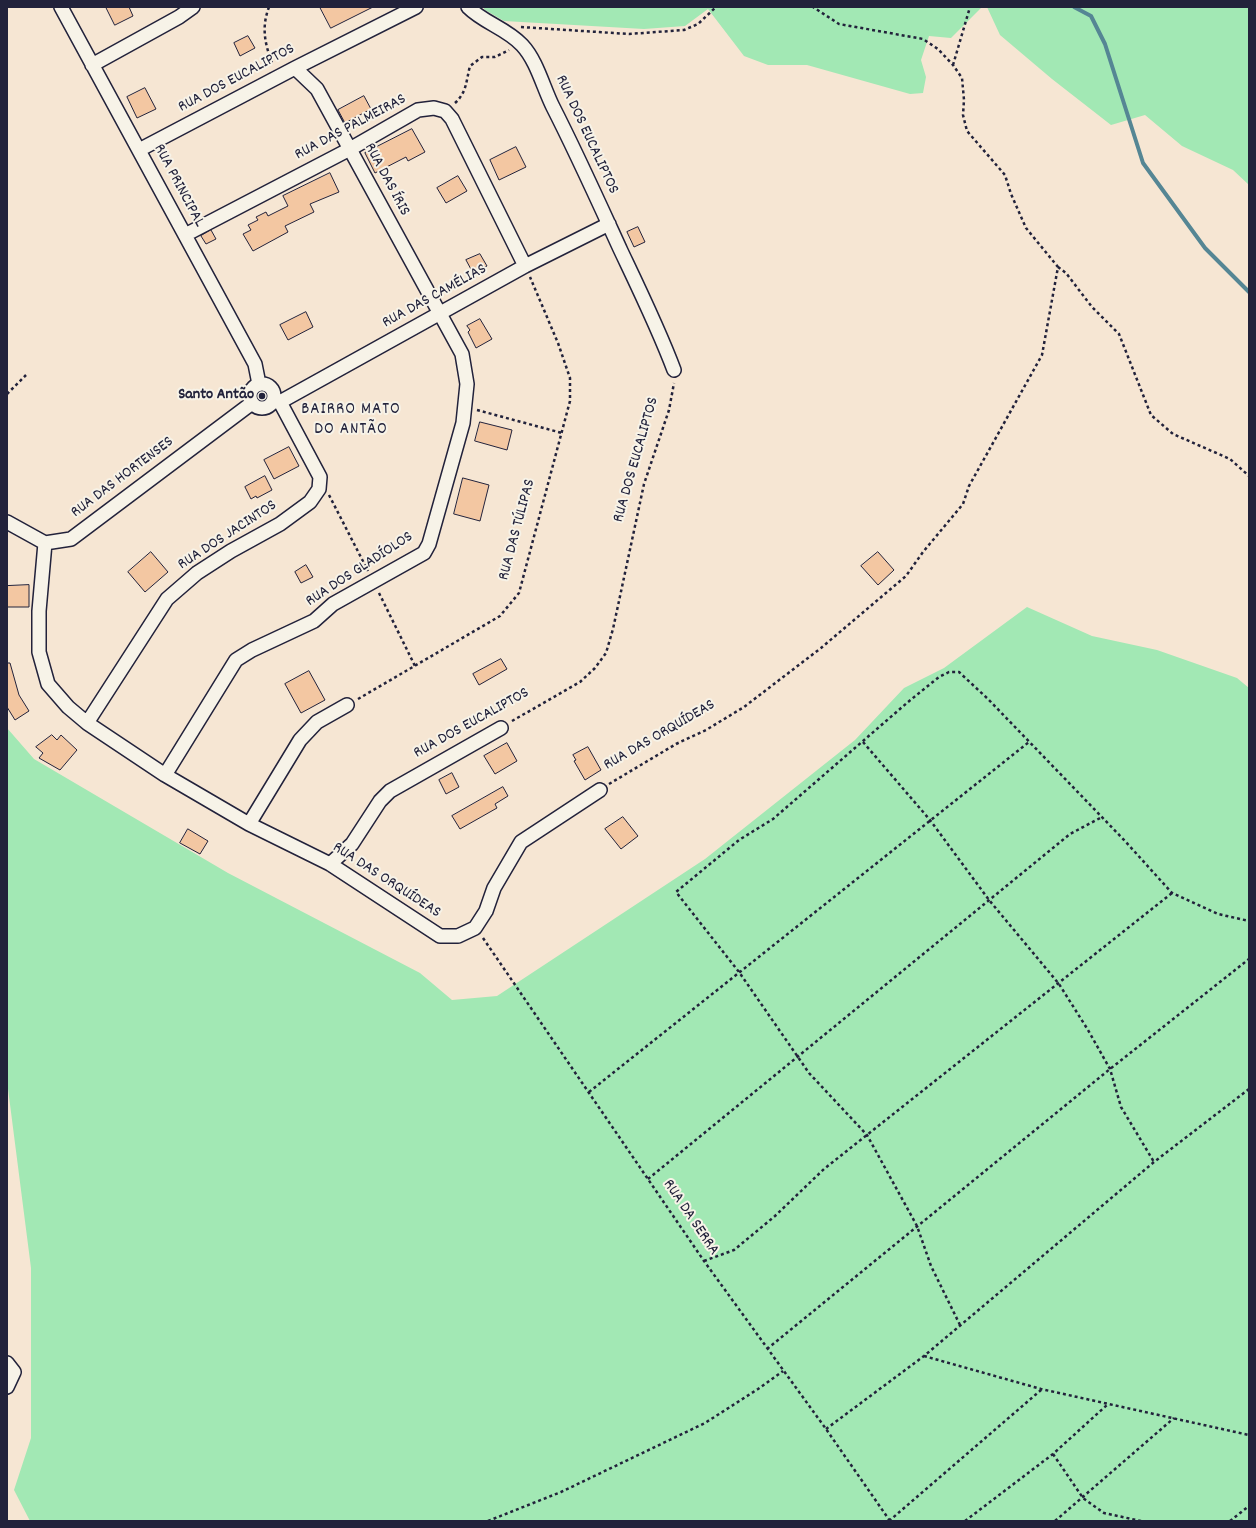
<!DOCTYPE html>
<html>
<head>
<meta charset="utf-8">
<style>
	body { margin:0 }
	#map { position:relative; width:1256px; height:1528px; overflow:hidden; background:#f6e6d3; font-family:Dekko,sans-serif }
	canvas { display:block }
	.frame { position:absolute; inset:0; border:8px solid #22223b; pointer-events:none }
</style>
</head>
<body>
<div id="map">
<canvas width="1256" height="1528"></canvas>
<div class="frame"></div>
</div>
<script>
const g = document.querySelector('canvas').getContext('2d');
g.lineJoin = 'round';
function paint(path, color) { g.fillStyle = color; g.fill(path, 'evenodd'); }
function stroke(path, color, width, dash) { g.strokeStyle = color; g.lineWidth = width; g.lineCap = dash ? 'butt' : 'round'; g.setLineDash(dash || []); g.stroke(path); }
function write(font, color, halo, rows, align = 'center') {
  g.font = font + ' Dekko,sans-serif'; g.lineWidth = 4; g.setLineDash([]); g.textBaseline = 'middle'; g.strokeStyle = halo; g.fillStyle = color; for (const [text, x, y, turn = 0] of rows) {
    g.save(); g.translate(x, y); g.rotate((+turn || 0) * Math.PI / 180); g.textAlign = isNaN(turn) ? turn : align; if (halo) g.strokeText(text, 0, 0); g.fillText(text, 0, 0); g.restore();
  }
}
const green = new Path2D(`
	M483,7H982L951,38L929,36L921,60L926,77L923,93L910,94L807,65H768L744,56L708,9L685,26L644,29L504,21L485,10Z
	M987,7H1249V185L1233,170L1182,146L1145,115L1111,125L1052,79L1000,35Z
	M1027,607L1092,636L1157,650L1237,678L1249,688V1521H30L14,1490L31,1438V1268L7,1081V728L34,759L228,873L420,973L452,1000L497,996L705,859L855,740L904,688L944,668Z`);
const stream = new Path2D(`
	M1074,7L1091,16L1105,44L1143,163L1205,248L1249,292`);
const building = new Path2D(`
	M106,7H129L133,16L115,25Z
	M320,7H373L331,28Z
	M248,36L255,48L240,56L234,43Z
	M145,88L156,109L137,118L127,97Z
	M364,96L371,109L345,123L338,110Z
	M412,129L425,152L408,161L406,157L375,173L365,153Z
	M516,147L526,167L499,180L490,160Z
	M330,173L339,192L310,204L314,212L285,226L288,232L253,251L243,234L251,230L248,225L258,220L256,217L266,212L268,216L288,206L283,196Z
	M458,176L467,191L446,203L437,188Z
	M638,227L645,242L634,247L627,232Z
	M211,230L216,239L206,244L201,236Z
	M480,254L487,266L473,273L466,260Z
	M306,312L313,327L288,340L280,325Z
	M480,319L492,339L476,348L468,332L470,330L467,326Z
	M480,422L512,430L507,450L475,441Z
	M289,447L299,466L274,479L264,460Z
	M265,476L272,490L257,498L256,496L251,499L245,487Z
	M463,478L489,485L480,521L454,514Z
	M151,552L168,572L145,592L128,572Z
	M878,552L894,570L878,585L861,566Z
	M306,565L313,577L301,583L295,572Z
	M29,585V607H7V586Z
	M501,659L507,669L479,685L473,674Z
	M7,663H10L19,695L29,711L15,720L7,707Z
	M309,671L325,700L301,713L285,684Z
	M52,735L57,740L61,735L77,750L60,770L39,758L43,753L36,747Z
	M507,743L517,761L495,774L484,756Z
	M588,747L601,770L585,780L574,761L576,760L573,755Z
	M452,773L459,787L446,794L439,780Z
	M503,787L508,796L495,804L497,808L460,829L452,816Z
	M623,817L638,836L621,849L605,829Z
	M188,829L208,841L200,854L180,843Z`);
const path = new Path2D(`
	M269,7C261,28 265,45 273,65
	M521,27L629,34L684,30L698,24L716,7
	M953,65L970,7
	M455,103C467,92 466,81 470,66L482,57H495L509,50
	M1058,267L1066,273L1092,307L1119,334L1151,415L1173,434L1230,459L1249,476
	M7,394L26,375
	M477,410L562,433
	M329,495L368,571
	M379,593L415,666
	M358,699L500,616L519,593L570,401V378L558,343L530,277
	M512,721L580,682L595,668L606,653L613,629L644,484L669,410L674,383
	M863,742L930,820L989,900L1059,984L1088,1030L1110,1069L1121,1107L1154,1162
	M609,784L676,744L706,730L744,707L821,648L906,576L923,552L963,504L969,486L1042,355L1058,267L1026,228L1011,194L1005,175L967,131L963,115L964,100L962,78L953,65L938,49L923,39L839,24L813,7
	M483,938L704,1261L826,1429L890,1521
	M589,1092L1029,742
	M648,1179L1070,834L1102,817
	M704,1261L734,1250L775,1216L824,1169L1172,893
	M960,1325L931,1266L917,1226L867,1135L809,1073L739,972L676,892L739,840L773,819L908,702L939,677L949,672H959L988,699L1125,841L1172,893L1218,914L1249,921
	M767,1349L1110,1069L1249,959
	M924,1356L1041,1389L1249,1435
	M826,1429L924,1356L1154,1162L1249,1089
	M1053,1454L1083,1498L1104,1513L1141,1521
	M488,1521L561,1492L705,1423L758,1389L783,1371
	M889,1521L1041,1390
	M965,1521L1053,1454L1108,1404
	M1055,1521L1174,1418
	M1230,1521L1249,1506`);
const street = new Path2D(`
	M61,7L255,364L259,384
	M468,7C484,23 506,28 522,45C537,61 543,87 553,107C577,154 599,203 621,251C640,291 659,330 674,370
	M92,65L179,17L193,7
	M139,150L295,68L416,7
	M185,235L350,149L418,110L434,108L445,111L452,119L525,266
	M250 396a12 12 0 1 1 24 0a12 12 0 1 1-24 0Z
	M280,402L525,266L609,224
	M7,522L45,543L71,539L252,403
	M45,543L39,611V652L48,684L68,707L87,723L165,775L249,824L330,864L440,936H458L475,928L486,911L494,888L521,842L600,790
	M87,723L167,599L197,573L231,551L280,524L310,502L319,489L320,477L280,402H273
	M165,775L236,660L252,650L314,621L333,604L424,553L429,544L463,423L467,384L462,354L317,89L295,68
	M249,824L300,740L317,722L347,705
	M330,864L352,844L380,801L390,791L501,728
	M7,1363L14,1372L7,1387`);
const markers = [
	[262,396,4,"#22223b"]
];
const streetNames = [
	["RUA DOS EUCALIPTOS",237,79,-28],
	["RUA DAS PALMEIRAS",351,128,-28],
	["RUA DOS EUCALIPTOS",586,135,65],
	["RUA DAS ÍRIS",386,180,62],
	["RUA PRINCIPAL",178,186,62],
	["RUA DAS CAMÉLIAS",435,297,-29],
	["RUA DOS EUCALIPTOS",637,460,-74],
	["RUA DAS HORTENSES",123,478,-37],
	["RUA DAS TÚLIPAS",518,530,-75],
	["RUA DOS JACINTOS",228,536,-33],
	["RUA DOS GLADÍOLOS",360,570,-33],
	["RUA DOS EUCALIPTOS",472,724,-29],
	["RUA DAS ORQUÍDEAS",660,736,-30],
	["RUA DAS ORQUÍDEAS",386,881,33],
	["RUA DA SERRA",690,1218,56]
];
const poiNames = [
	["Santo Antão",254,396]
];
const neighbourhoodNames = [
	["BAIRRO MATO",351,411],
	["DO ANTÃO",351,431]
];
paint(green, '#a2e8b4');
stroke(stream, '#558694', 4);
paint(building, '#f3c7a2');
stroke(building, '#22223b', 1);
stroke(street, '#22223b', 16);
stroke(path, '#22223b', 2.5, [3, 3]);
stroke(street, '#f7f3e8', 13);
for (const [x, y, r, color] of markers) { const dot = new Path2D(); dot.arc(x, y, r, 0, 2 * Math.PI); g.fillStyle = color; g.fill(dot); stroke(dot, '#f7f3e8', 1.5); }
write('16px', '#22223b', '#f7f3e8', streetNames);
write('bold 16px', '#22223b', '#f7f3e8', poiNames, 'right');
g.letterSpacing = '1px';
write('17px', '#22223b', '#f7f3e8', neighbourhoodNames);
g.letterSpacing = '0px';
</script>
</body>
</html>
